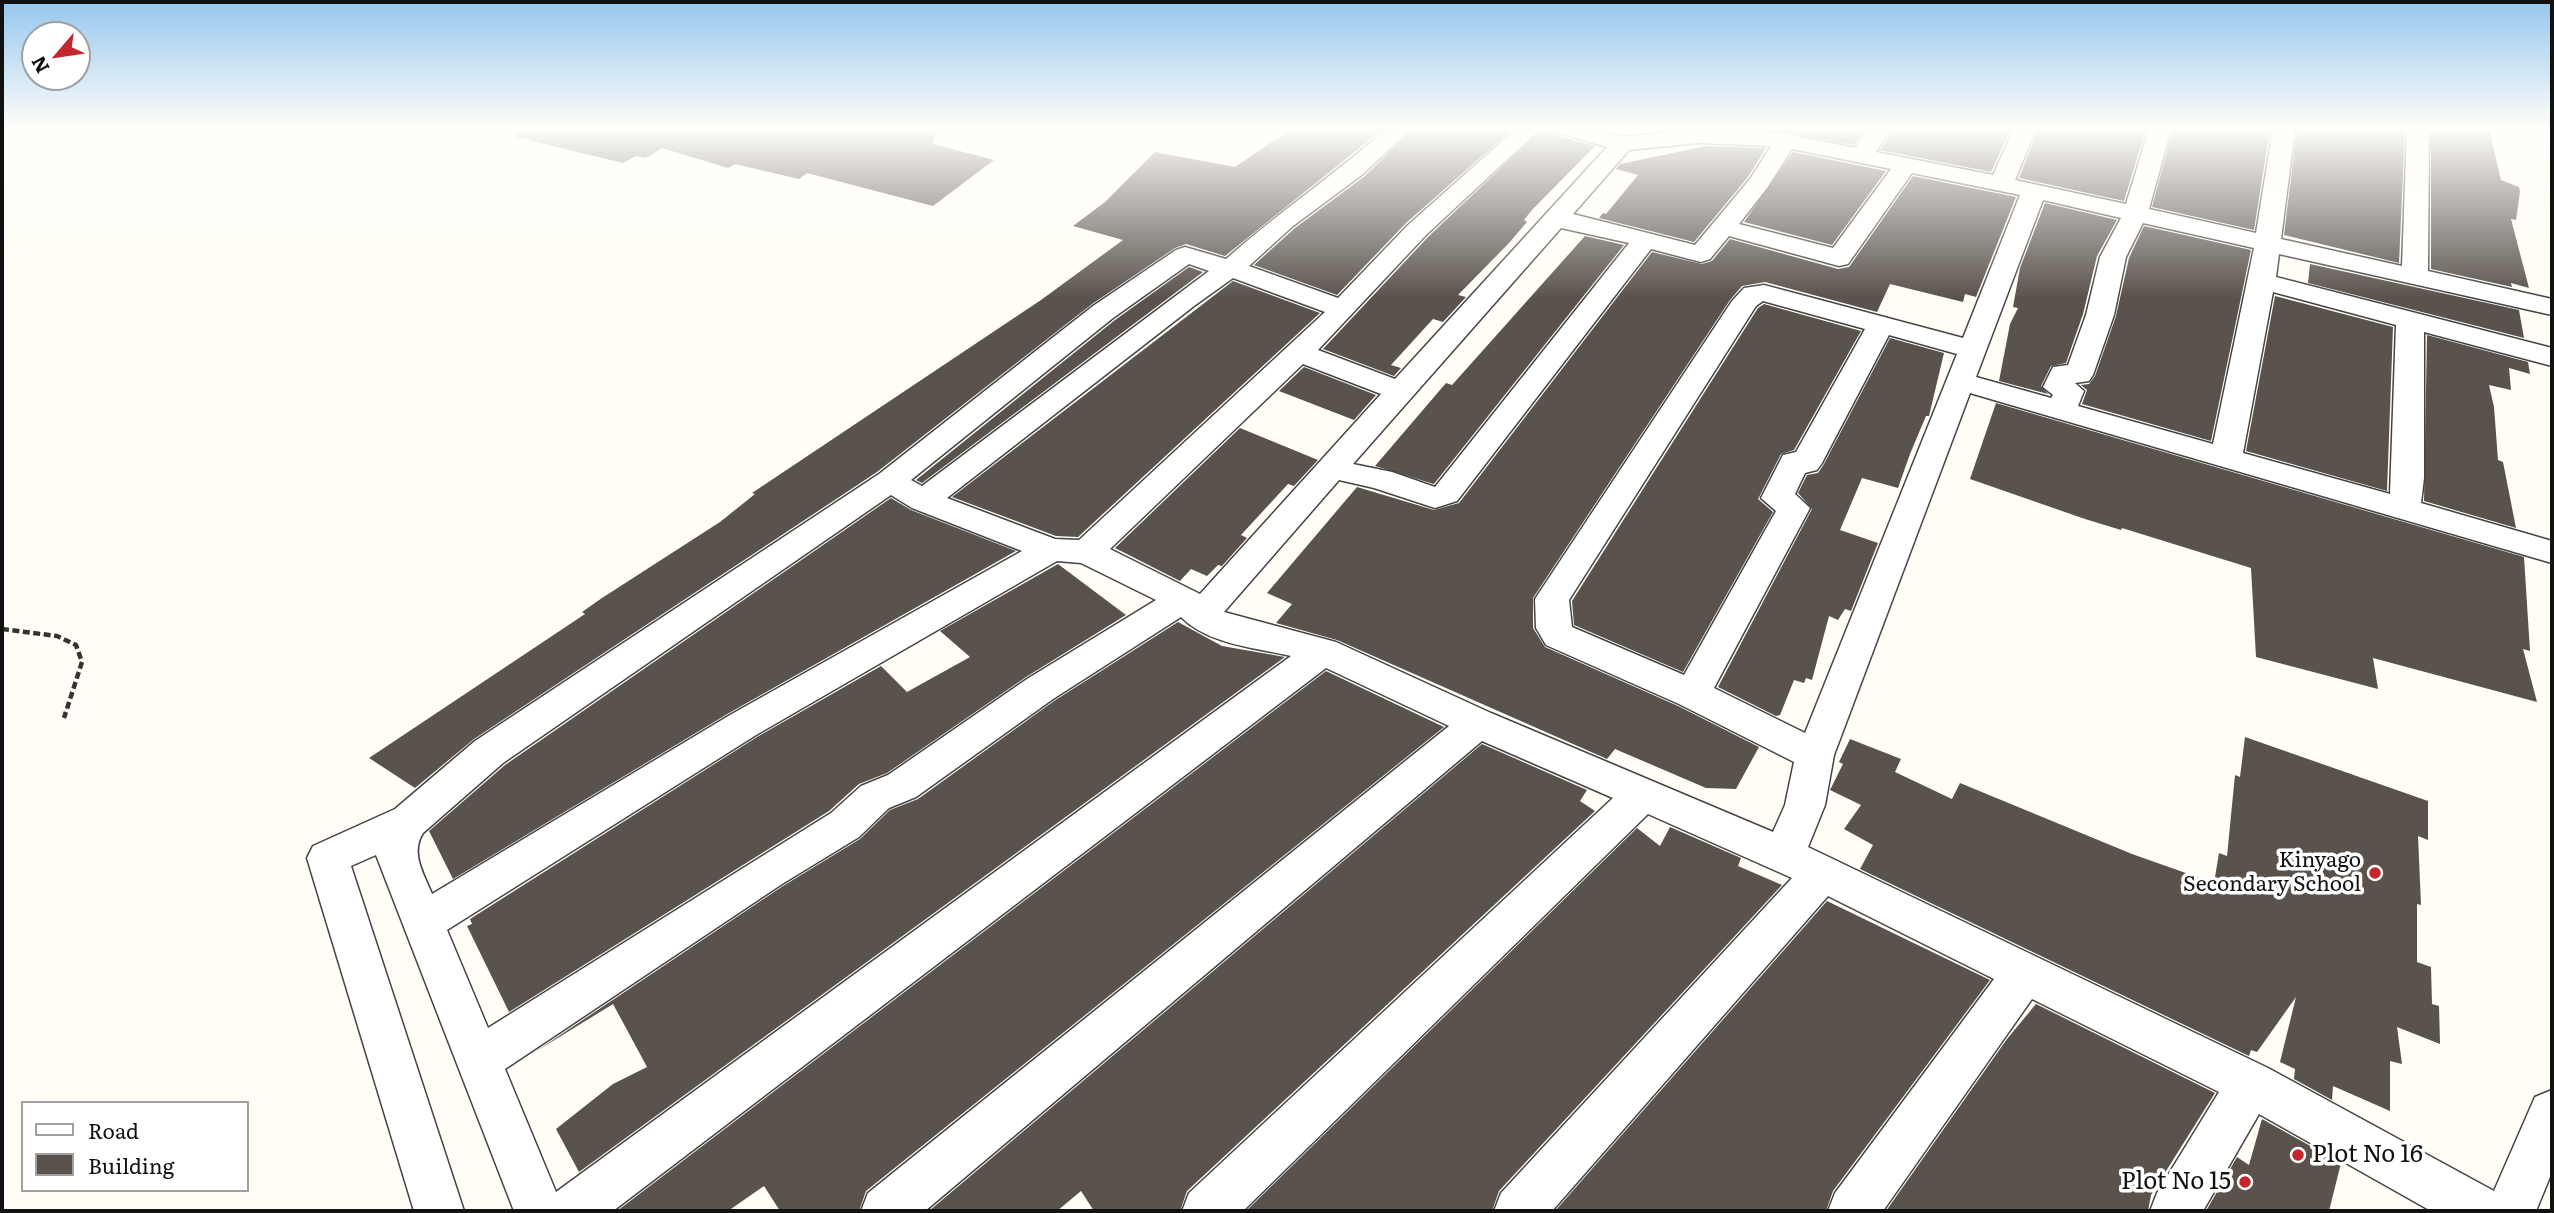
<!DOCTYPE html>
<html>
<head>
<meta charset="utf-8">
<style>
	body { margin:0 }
	#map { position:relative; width:2554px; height:1213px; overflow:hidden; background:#fffdf5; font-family:Literata,serif }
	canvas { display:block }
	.frame { position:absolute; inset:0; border:4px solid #111; pointer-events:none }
	.legend { position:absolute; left:21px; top:1101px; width:228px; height:91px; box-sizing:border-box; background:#fff; border:2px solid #a0a0a0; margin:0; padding:9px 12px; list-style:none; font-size:21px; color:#111 }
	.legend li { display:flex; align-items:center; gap:14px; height:35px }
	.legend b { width:35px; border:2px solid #a0a0a0 }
	.north { position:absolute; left:21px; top:21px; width:70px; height:70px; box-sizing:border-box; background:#fff; border:2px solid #a0a0a0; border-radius:50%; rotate:241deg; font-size:19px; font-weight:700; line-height:28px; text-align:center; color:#111 }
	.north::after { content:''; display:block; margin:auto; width:24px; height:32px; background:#c4262e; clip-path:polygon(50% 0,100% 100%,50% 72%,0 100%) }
</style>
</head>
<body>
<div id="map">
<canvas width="2554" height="1213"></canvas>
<div class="frame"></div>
<ul class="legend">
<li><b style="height:9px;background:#fff"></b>Road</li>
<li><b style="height:19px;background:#5a524d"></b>Building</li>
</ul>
<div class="north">N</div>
</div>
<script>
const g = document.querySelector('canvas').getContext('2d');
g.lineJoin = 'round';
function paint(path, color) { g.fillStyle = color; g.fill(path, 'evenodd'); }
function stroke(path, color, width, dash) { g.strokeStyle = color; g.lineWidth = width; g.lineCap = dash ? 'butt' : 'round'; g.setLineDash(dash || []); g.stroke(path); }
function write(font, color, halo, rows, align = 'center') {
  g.font = font + ' Literata,serif'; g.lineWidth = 7; g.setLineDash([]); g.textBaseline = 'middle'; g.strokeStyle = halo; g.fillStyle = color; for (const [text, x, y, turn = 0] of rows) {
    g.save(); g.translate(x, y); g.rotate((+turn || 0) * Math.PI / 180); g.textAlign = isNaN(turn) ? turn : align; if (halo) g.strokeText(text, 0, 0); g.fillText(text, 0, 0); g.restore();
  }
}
const building = new Path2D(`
	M517,129H937L933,144L994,160L933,206L807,173L799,179L735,164L728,168L662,148L646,158L636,156L623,163L516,137Z
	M1291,129H1383L1225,256L1186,244L1175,248L1092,304L877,472L474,739L415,788L369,758L585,614L582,612L602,598L720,522L755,494L752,493L1041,300L1123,240L1073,226L1105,202L1155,152L1235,167Z
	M1413,129H1513L1406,223L1337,295L1254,265L1295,228L1365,176Z
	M1542,129H1556L1561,137L1595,146L1532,210L1524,220L1527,222L1509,243L1458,295L1466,297L1443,322L1433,319L1391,365L1401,368L1394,376L1323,349L1428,237Z
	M1760,129H1865L1854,145Z
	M1893,129H2011L1991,172L1880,150Z
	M2038,129H2146L2124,201L2019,178Z
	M2173,129H2270L2254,230L2152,207Z
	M2297,129H2405L2399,263L2284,235Z
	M2431,129H2489L2501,180L2519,187L2520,192L2516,220L2511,219L2529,288L2511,283L2512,287L2431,269Z
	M1706,146L1766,148L1748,177L1694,242L1599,218L1603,213L1606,214L1638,175L1616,169L1620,164Z
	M1793,152L1886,171L1832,245L1744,222Z
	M1913,176L2016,197L1976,297L1965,294L1963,302L1890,284L1877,312L1765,282L1742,286L1730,300L1533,598V628L1545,647L1678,706L1759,747L1736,789L1706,788L1615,749L1607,759L1337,640L1276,623L1292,604L1267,593L1357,487L1434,510L1459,503L1652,252L1702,264L1712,261L1730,239L1838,269L1849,267Z
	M2045,203L2117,220L2097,256L2083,314L2066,363L2051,366L2041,386L2048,394L1999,381L2010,324L2018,308L2013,307L2020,268Z
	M2144,226L2251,250L2211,441L2082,404L2087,390L2081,385L2089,384L2095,376L2116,316L2129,258Z
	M1585,236L1624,245L1434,484L1375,466L1446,383L1452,385Z
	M2310,264L2519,310L2524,338L2308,283Z
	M1189,267L1203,272L922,483L916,480L1115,320Z
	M1233,281L1320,313L1078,537L1056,536L952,497Z
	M2275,296L2393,327L2387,491L2246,451Z
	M1764,304L1861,331L1794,450L1781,454L1758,499L1773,512L1683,672L1574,625L1572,601L1758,308Z
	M2427,335L2528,362L2530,374L2509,368L2511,390L2489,385L2494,407L2498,460L2503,462L2516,528L2424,501Z
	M1890,338L1944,353L1929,416H1926L1910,454L1898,488L1862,478L1840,530L1878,543L1851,611L1845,609L1838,620L1829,616L1812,680L1806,678L1804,683L1794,680L1780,715L1776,716L1718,687L1812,509L1798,493L1807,475L1818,473L1824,464Z
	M1304,367L1376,395L1354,420L1279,391Z
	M1996,403L2524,557L2530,651L2523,649L2537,702L2373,658L2378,689L2256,657L2251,568L2122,528L2121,530L2085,519L1970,479Z
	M1240,428L1318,460L1294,486L1288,484L1241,535L1247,538L1222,566L1218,565L1207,576L1191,569L1180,581L1115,548Z
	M891,498L911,510L1016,551L729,713L453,879L429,831L505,765Z
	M1058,564L1126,615L1026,677L887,773L859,784L829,811L509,1012L467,926L472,924L470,919L757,737L881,666L907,692L970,657L940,631Z
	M1178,622L1222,646L1285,657L579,1172L556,1129L613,1084L647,1067L613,1004L535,1052L783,886L860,839L890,810L918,799L1054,701Z
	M1326,671L1444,727L866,1191L859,1211H780L764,1186L728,1211H617Z
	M2245,737L2428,801V840L2418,836L2421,905L2417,904V962L2431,967L2432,1004L2439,1006L2440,1044L2397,1027L2402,1064L2390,1061V1111L2333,1086L2332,1100L2294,1079L2295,1069L2280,1062L2296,997L2257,1052L2251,1050L2249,1056L1860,869L1873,845L1844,829L1861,805L1830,790L1843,764L1839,762L1850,739L1901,759L1895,772L1952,799L1960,783L2132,854L2214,883L2219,853L2227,856L2235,775L2240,777Z
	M1482,744L1587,790L1580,801L1595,811L1187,1191L1180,1211H1094L1081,1191L1057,1211H929Z
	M1670,827L1741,858L1738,866L1782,885L1499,1191L1492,1211H1246L1637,828L1660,846Z
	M1827,901L1990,980L1833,1191L1826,1211H1555Z
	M2036,1004L2215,1093L2151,1195L2148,1211H1886L2007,1039Z
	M2262,1119L2341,1163L2329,1211H2206L2237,1157L2249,1165Z`);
const path = new Path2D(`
	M2,629L57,636L76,645L82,662L64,718`);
const minor = new Path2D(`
	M1387,129H1411L1363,174L1293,226L1249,266L1338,298L1408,225L1516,129H1540L1426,235L1318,350L1395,379L1607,147L1562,134L1559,129H1593L1623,137L1698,129H1740L1786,134L1855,148L1868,129H1890L1876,152L1993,175L2014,129H2036L2015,180L2126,204L2149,129H2171L2149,209L2256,233L2273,129H2295L2281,239L2402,266L2407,129H2429L2428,271L2552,299V315L2279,254L2276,277L2552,348V366L2424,332V478L2421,503L2552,541V563L1970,393L1834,755L1825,805L1808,847L2268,1068L2494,1191L2535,1097L2552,1090V1172L2536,1211H2431L2259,1114L2203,1211H2150L2157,1193L2219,1092L2032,999L1883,1211H1828L1835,1193L1994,979L1828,896L1552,1211H1494L1501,1193L1792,878L1648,814L1243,1211H1182L1189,1193L1613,798L1482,741L925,1211H861L868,1193L1449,726L1326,668L613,1211H514L376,855L351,866L464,1211H414L307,858L313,846L395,809L475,741L879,474L1093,306L1176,250L1185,247L1226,259C1278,213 1335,174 1387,129ZM1698,143L1771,146L1750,179L1695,245L1573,214L1629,150ZM1792,149L1891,169L1833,248L1739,224L1767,188ZM1912,173L2020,195L1963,338L1764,285L1744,288L1732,301L1535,599L1536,628L1546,645L1679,704L1794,762L1785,805L1773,832L1491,713L1336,642L1224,612L1339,480L1374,488L1435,508L1457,501L1651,249L1701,262L1710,259L1729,236L1839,266L1848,264ZM2043,200L2121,218L2100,257L2086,315L2068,365L2053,367L2043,387L2053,395L2051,398L1976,377ZM2143,223L2254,248L2213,444L2078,406L2084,391L2075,383L2089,381L2093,375L2114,315L2126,257ZM1561,228L1629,243L1435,487L1392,472L1353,464ZM1189,264L1209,271L922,486L911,480L1113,318ZM1233,278L1325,312L1079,540L1055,539L947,498L1194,306ZM2273,292L2396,325L2390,494L2243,453ZM1763,301L1865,329L1796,452L1783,455L1761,498L1776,511L1684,675L1572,627L1569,600L1756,306ZM1889,335L1957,354L1805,733L1714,688L1810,508L1795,494L1805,473L1817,470L1822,463ZM1303,364L1381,394L1200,594L1110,549ZM891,495L912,508L1022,551L730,715L432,894C424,874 410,853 423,833L503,763ZM1057,561L1081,563L1156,600L1027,679L888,775L861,786L831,813L488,1028L447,930L756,735ZM1181,617C1207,644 1256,648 1291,656L556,1192L505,1069L782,884L859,837L889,808L916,797L1053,699Z`);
const markers = [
	[2375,873,7,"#c4262e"],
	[2298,1155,7,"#c4262e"],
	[2245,1182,7,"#c4262e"]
];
const poiNames = [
	["Kinyago",2361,861],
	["Secondary School",2361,885]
];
const nearPoinames = [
	["Plot No 16",2312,1155],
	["Plot No 15",2231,1182,"right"]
];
paint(building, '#5a524d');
stroke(minor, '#444', 3);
stroke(path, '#333', 4.5, [7, 3.5]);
paint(minor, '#fff');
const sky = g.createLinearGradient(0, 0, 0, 298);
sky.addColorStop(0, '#95c6ee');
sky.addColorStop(0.43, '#fffefa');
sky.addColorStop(1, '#fffefa00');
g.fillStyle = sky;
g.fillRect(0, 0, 2554, 298);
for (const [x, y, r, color] of markers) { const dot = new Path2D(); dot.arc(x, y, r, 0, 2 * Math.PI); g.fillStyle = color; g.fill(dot); stroke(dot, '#fff', 2.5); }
write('21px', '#111', '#fff', poiNames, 'right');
write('24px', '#111', '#fff', nearPoinames, 'left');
</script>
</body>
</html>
